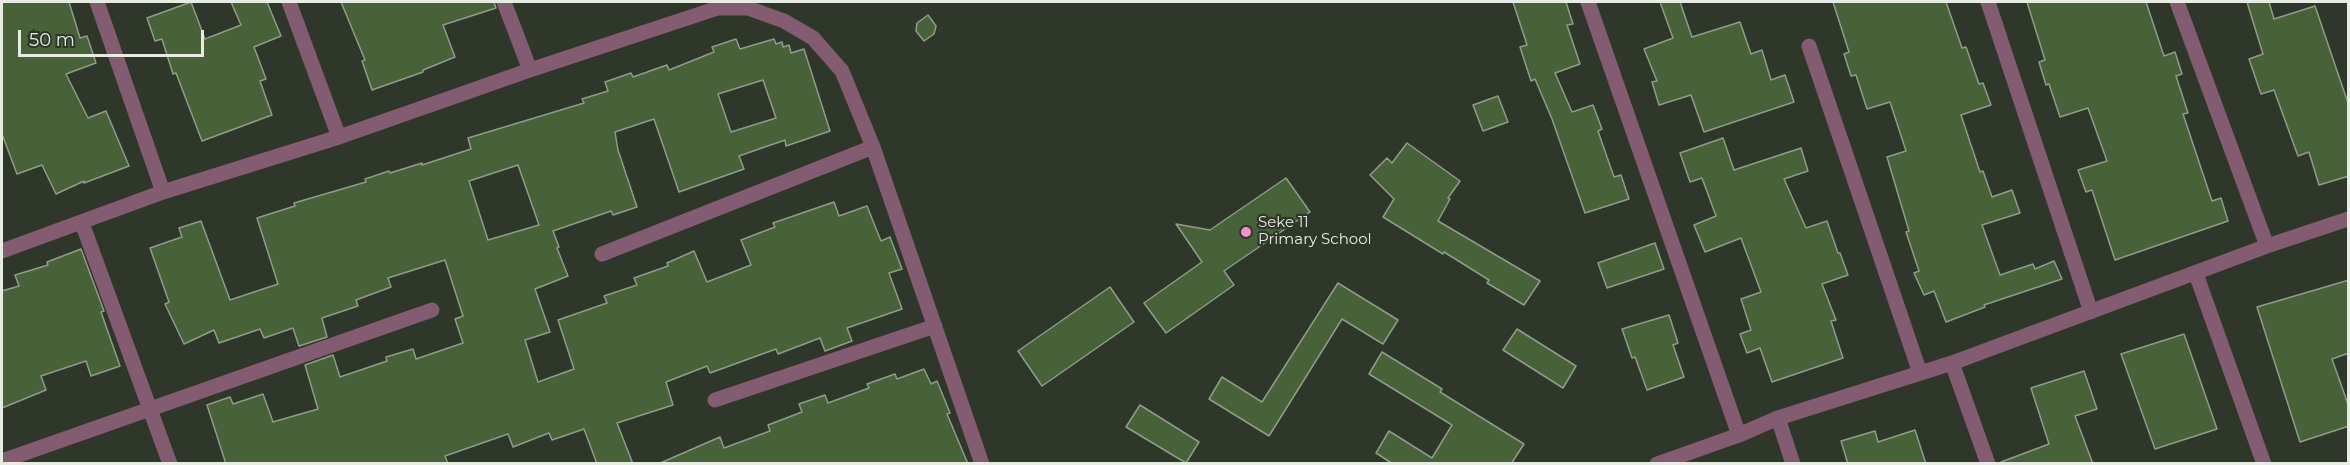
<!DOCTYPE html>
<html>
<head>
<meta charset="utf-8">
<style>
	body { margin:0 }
	#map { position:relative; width:2350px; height:465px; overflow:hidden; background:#2e3729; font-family:Montserrat,sans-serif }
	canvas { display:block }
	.frame { position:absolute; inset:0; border:3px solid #e6ece3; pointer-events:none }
	.scale { position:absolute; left:18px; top:30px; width:186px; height:27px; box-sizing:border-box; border:3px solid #e6ece3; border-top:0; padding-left:8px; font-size:18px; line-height:21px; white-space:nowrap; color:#e6ece3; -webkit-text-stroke:4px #2e3729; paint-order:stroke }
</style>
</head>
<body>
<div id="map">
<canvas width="2350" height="465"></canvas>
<div class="frame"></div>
<div class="scale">50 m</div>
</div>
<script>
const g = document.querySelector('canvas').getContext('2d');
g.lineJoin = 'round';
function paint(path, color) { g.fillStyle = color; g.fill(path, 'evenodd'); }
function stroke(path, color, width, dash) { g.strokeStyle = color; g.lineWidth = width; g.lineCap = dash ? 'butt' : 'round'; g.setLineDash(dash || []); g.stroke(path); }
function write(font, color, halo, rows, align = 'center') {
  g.font = font + ' Montserrat,sans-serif'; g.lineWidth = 4.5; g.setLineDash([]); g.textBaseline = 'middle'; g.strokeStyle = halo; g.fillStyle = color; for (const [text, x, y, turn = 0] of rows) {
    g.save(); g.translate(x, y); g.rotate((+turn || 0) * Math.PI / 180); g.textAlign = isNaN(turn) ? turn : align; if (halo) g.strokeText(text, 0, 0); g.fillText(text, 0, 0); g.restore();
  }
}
const building = new Path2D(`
	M2,2H69L80,38L87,36L96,63L66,74L88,118L106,111L129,166L84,183V181L56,194L42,165L17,174L2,134Z
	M191,2L205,39L241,25L231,2H267L281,36L254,47L266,79L260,81L272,115L202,141L176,73L173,74L162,39L155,41L147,18Z
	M341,2H494L496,8L443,25L455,57L423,70V72L372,90L362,61L365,60Z
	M1513,2H1566L1573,24L1567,25L1580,64L1555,73L1572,112L1593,105L1602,129L1598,131L1614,177L1621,175L1629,199L1585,213L1552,119L1535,79L1531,81L1520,47L1527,45Z
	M1660,2H1680L1692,37L1740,22L1751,54L1762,50L1771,80L1785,75L1794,102L1704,132L1691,95L1659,105L1652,82L1657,81L1644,49L1673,38Z
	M1833,2H1946L1962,48L1966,47L1979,84L1983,83L1991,105L1961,115L1980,172L1983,171L1992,197L2012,190L2020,213L1982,225L2000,275L2033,264L2035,269L2054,261L2062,279L1984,305L1985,307L1946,322L1934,291L1924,295L1914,273L1919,271L1906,232L1909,231L1887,157L1906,151L1890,102L1867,109L1856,75L1851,76L1844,54L1849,52Z
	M2027,2H2146L2164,56L2175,52L2182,74L2176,76L2188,113L2183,114L2212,201L2221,198L2228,221L2115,260L2092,190L2086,192L2078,170L2107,161L2088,108L2060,117L2049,84L2046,85L2039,62L2045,60Z
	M2247,2H2269L2274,19L2315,6L2349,106V176L2319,185L2309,152L2298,156L2274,90L2261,94L2249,59L2263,54Z
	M928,15L936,26L934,34L924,41L916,31L917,23Z
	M736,39L740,49L774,39L776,44L782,42L783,47L789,45L791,53L804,49L830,131L786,146L785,140L739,156L744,169L679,192L654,119L615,132L618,150L637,207L613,215L611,211L553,231L559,247L557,248L568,276L535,289L550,332L525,340L538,382L574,369L558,320L607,303L604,296L637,285L634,278L668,266L667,263L694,251L707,282L751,265L741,240L775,227L773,223L834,202L839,216L867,206L881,241L890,237L902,269L889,273L902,309L847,328L852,341L825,351L820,338L778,354L776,349L710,373L707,366L666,382L673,405L617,423L633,464H597L584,429L552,440L549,433L513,447L508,434L445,456L448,464H226L207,405L230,397L233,404L263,394L273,422L318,409L305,365L333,355L340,377L387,361L386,357L413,349L416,359L463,343L455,319L463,316L445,260L388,278L391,287L356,300L358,306L322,318L327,337L299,346L293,328L264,338L260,329L219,343L214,330L184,344L165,304L169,302L150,248L182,237L179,228L201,221L230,300L278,284L257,218L295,206L294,203L366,182L365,179L389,171L390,173L422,163V165L471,149L468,138L584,103L582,99L608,91L605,82L631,73L633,77L667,65L669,70L714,52L712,47ZM763,80L776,118L731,132L718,94ZM518,165L539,225L488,240L469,181Z
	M1498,96L1508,122L1483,131L1473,105Z
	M1723,138L1734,170L1801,148L1808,171L1784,179L1806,228L1827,221L1838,253H1840L1848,275L1822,284L1836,320L1831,321L1843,358L1772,382L1760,348L1747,353L1740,334L1751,330L1741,299L1761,292L1741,238L1705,252L1694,225L1716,216L1702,178L1690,182L1680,153Z
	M1407,143L1460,181L1448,198L1450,199L1438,221L1540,281L1524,305L1487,283L1489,280L1444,252L1443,254L1383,217L1394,199L1370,175L1387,158L1392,163Z
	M1286,178L1310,212L1224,271L1234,285L1166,333L1144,303L1202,262L1176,224L1210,230Z
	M1655,243L1664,269L1607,288L1598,263Z
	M81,249L104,311L101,312L120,366L91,376L86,361L41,376L46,390L2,408V291L19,286L15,275L48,265L47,262Z
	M2349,280V353L2332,359L2349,407V426L2300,442L2257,307Z
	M1338,283L1398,320L1383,344L1342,319L1269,436L1209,399L1222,377L1262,402Z
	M1110,287L1134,322L1042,386L1018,351Z
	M1669,315L1678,343L1673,345L1684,377L1647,390L1635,357L1632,358L1622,329Z
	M1517,329L1576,366L1563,388L1503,350Z
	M2184,334L2217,429L2155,449L2121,354Z
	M1382,352L1442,389L1440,392L1524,444L1511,464H1393L1376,453L1389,431L1432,458L1452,425L1369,374Z
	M924,369L931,384L937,381L950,413L947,414L968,464H658L720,437L724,448L770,431L768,425L802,412L799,404L825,395L828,403L869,388L867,384L895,374L897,379Z
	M2084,371L2097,409L2075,416L2093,464H2002L2001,462L2049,444L2031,388Z
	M1140,405L1199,442L1186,463L1126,427Z
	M1915,430L1926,464H1848L1841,441L1875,431L1878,442Z`);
const minor = new Path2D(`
	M97,2L163,192
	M289,2L339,137
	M504,2L530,70
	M1588,2L1739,435
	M1988,2L2091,312
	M2177,2L2267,246
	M1809,46L1920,373
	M82,223L170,464
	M2,251L163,192L339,137L530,70L718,8H748L784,21L813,38L842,71L873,147L982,464
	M602,254L873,147
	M2196,274L2264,464
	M1952,363L1988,464
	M715,400L935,326
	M1778,418L1793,464
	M2,461L432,310
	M1657,464L1739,435L1778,418L1952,363L2267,246L2348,219`);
const markers = [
	[1246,232,6,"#f790cd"]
];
const poiNames = [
	["Seke 11",1258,223],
	["Primary School",1258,240]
];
paint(building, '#476239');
stroke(building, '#909c8a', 1.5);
stroke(minor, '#835c72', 15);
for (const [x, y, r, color] of markers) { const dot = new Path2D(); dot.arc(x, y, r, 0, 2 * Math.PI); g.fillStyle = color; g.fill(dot); stroke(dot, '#2e3729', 2); }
write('15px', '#e6ece3', '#2e3729', poiNames, 'left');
</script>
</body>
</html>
